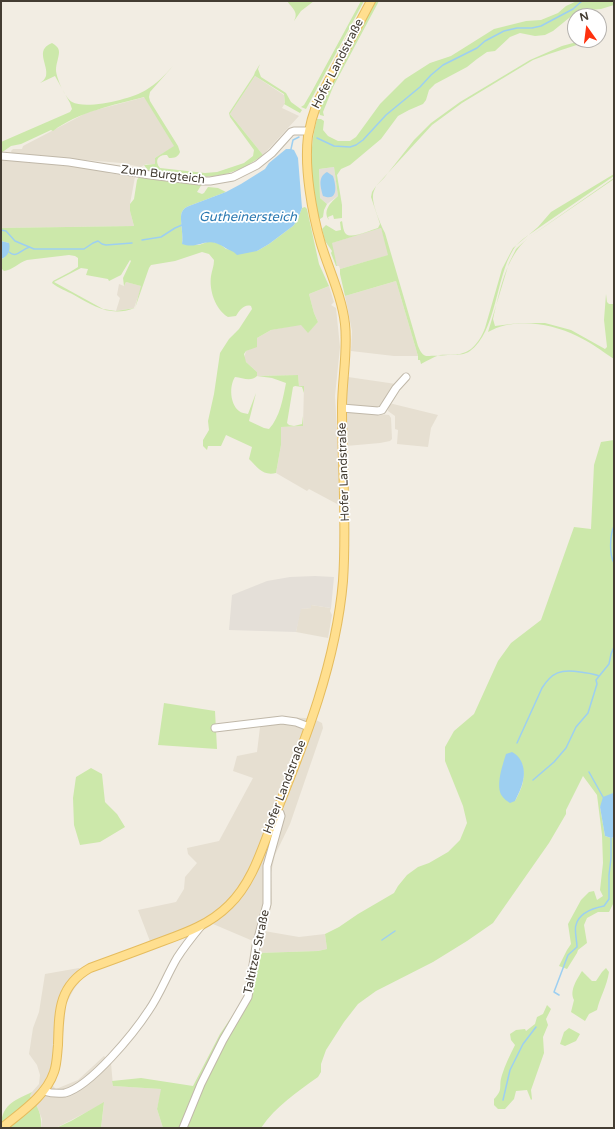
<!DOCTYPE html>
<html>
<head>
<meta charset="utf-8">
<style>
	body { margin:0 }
	#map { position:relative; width:615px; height:1129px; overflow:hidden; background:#f2ede3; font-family:"Varela Round",sans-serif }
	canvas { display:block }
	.frame { position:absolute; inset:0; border:2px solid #443d33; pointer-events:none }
	.north { position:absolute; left:567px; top:8px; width:40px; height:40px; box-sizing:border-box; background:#fff; border:1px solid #b4b1ad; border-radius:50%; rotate:346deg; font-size:11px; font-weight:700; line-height:16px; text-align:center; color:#443d33 }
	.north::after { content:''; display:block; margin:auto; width:14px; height:18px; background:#fe310e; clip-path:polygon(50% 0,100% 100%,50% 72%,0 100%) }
</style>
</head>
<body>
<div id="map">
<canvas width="615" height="1129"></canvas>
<div class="frame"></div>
<div class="north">N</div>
</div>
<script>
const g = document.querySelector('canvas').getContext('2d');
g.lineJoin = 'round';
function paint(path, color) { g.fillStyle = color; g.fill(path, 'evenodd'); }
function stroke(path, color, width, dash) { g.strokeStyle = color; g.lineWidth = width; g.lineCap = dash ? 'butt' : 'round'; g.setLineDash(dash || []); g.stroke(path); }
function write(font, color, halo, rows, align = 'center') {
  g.font = font + ' "Varela Round",sans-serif'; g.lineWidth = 3.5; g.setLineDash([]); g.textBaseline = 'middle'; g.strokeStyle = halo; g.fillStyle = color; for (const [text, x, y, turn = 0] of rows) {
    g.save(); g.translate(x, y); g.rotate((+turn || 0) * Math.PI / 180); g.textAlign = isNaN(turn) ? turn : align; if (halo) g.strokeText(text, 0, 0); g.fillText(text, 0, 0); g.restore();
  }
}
const residential = new Path2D(`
	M255,76L284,95L285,103L282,108L299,116L263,155L230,114Z
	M145,97L175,146L155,158V164H146L141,167L121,163L12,154L11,151L13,149H22L23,146L88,112Z
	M1,159L49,163L108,171V173L135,177L130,204V211L134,226L1,228Z
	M381,228L389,255L340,269L339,266H337L331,243Z
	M396,281L418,356H394L351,351L352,331L345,296Z
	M126,282L142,286L134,308L116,311L120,298L117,295L119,284L124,286Z
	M329,286L334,302L331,305L336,308L340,347L335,396L338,447L339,505L309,489L307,491L276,473L281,445V427L303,426L304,386H299L298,375L257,376V372L246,362L244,358L246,351L252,348L257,338L271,330L301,324L308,332L318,322L314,313L309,294Z
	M348,377L396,384L381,406L377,409L349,406L346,404Z
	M389,403L438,415L431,428L428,447L397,444L398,430L395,429V416L388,411Z
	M350,411L389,415L391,418L392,439L390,441L380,443L346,446V414Z
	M311,605L331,608L330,611L332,615L328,638L296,632L300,609L311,608Z
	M283,717L305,718L316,720L322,723L323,728L290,824L275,855L271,873L272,903L264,931L299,937L325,934L327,949L318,951L258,953L251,952L253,941L213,924L204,930L153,949L138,910L176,902L184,889L185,877L197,863L188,854L187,848L219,841L253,778L233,771L237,756L257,752L261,719Z
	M79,968L86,974L74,989L66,1004L60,1069L53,1086L56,1089L78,1080L104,1056L111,1063L113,1086L162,1089L157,1109L163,1128H101L104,1103L56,1128H41L42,1119L36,1104L30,1096L32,1092L39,1084L40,1075L37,1065L29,1054L33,1028L39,1012L45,974Z`);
const industrial = new Path2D(`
	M334,167L338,196L327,204L320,198L319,169Z
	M315,576L334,577L331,608L311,605V608L301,609L296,632L229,630L232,595L267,581L290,577Z`);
const green = new Path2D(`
	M287,1H314L301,11L294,21C299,12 292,8 287,1Z
	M361,1H364L306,109L301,107L304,105L311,93Z
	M374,1H379L333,87L323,112L324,116L320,115L319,112L322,101Z
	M577,1H614V5L601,9L579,11L569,18L553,31L545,35L535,36L520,33L510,37L495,51L487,52L477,59L467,67L435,84L429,90L426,100L423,104L409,110L398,116L381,139L350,165L341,169L337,175L342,205V218L334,219L333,215L328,217L329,220C322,211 331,202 338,196L334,167L319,169L320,198L327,204L324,210L323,217L320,219L319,218C311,186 308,151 317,119H321L324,121L323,130L328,136L338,141H350L356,137L380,104L405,79L430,63L451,56L494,29L526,21L541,20L558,13L566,6Z
	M584,40H592L549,54L533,60L462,103L432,125L376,186C375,189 373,192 373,195C372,205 381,225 385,233L418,346C420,350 421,354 426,356C428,356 456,355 460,354C464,353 468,351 471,349C478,343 482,336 485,328L502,269L513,248L538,227L551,212L614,174V176L530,234C524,238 517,243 513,250C496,277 496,333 470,351C461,357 450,354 440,355C433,357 427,361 421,364L420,360H418V356L396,281L345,296L340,274V269L388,255L381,228L332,243L337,266H336L331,253L332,251L325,241L322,229L326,225L336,231L341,230L340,222L342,221C343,225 343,231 346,234C352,239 371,230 378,228L380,224L371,197L372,192L376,186L384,178L414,140L431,123L460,102L530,60L562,46Z
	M52,43C55,45 59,47 59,52C59,57 56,64 56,70C56,77 65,98 72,102C86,110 132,99 146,90C156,84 165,75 173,66L150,92L149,97L150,101L178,146L180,152C178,157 175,158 169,158L167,155C158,154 154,161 160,168L205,173L217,172L244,163L253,156L254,150L230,117L229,113L254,75L255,72L260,64L258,69L261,77L286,93L291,102L302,110L300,113L284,104L285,103L284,94L255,76L230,114L263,155C223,185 195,177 149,172L144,165L155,164V158L174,146L144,97C114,105 78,112 53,131L51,130L21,144L11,146L1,153V142L70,112L72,109L70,103L55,76L40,83C43,81 45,79 46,76C49,65 34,50 52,43Z
	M140,176L202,184L197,192L202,194L204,193L208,187L218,188L226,192L189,206C186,207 183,209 182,212C179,217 184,236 182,244L199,245L210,241L220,244L226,249L232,250L257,251L269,244L293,226L297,221L302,208L305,207L307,209L319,264L329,286L309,294L314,313L318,322L308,333L301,325L271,330L257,338V347L246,351L244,354L246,362L257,372V376L298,375L299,386H304V393L302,387L295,386L293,387L287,423L289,425L294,426L302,424L303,416V426L281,427V445L276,473C263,476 258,468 249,459L252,447L226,435L221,446H208L207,450L203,446V440L209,430L208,421L214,394L220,353L229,339L239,329L252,309L251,306C244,304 240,310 236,316L228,317C215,309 209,290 211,276C212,270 214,266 214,260L209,254L202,252L175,261L151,265L149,268L135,308C111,317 95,307 74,295C67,291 58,288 52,283L53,281L70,272L78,267V258L75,256L69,255L27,260C18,263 13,270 4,271L1,268V259L4,258L9,243L1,241V228L134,226L130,211V204L134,199L137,180ZM130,260L131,261L123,278L124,286L126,282L141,286L135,308L116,311L103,309L54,282L81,268L88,269L86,275L108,279L109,281L121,275ZM257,376L272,378L286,383C283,398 280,417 269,429L264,428L249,421L256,393L248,414C245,413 241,413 239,411C230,404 229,386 235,377C243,378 251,382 257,376Z
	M614,178V179L528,238C505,258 500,291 493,319L495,326L519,323H545L571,330L605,349L607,347L604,320L606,294L607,302L609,304H614V359C602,351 590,342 577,336C551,323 514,317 488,332L509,263L516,249L528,238Z
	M614,440V794L613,793L600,807L605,836L611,838L614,837V902L609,912H598L587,918L584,925L587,943L578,950L577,953L567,969L559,966L567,950L571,944L568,924L581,900L589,892L594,891L597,900L603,896L600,890L603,863L602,835L597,795L583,776L566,810V814L549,843L493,923L467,941L433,962L376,991L358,1004L344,1022L326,1050L321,1064V1072L318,1077C297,1092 276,1106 261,1128H163L157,1109L161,1089L113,1086L112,1081L141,1078L193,1086L220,1034L243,1000L249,973L256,975L254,973L258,953L318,951L327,949L325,934L339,927L358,914L394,893L398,886L407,875L418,867L429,863L448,852L460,840L467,823L463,806L445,761V747L454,731L474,714L498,661L511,643L541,620L574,527L591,529L594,465L601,442ZM522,764C526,779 522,788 515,801Z
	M164,703L215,711L217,749L158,745Z
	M91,768L102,774L105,802L117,814L125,827L100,842L80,845L74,825L73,798L76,777Z
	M606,968L609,972C607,986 600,997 597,1010L589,1014L585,1021L571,1012L574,1000C569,991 577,979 582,971L592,981H596L602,972Z
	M547,1005L551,1009L546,1019L548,1025L543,1037L544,1053L531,1090L532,1099L531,1100L527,1090L516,1091L514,1099L505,1109H498L494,1105V1099C504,1089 498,1087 502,1075C505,1065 510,1055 515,1045L511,1040L510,1034L516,1030L525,1029L526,1031L535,1024L537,1017L543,1014Z
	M569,1028L580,1034L576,1041L565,1046L560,1044L564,1032Z
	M32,1092L30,1096C38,1106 42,1115 41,1128H1C1,1105 13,1101 32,1092Z
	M104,1102L101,1128H56L71,1121Z`);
const water = new Path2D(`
	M286,149H291L294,150L298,158L302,208L297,221L293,226L269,244L257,251L237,255C231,249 229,251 224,247C205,235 200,250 182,244C184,236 179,217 182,212C183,209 186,207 189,206L226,192L241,184L265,169L269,163Z
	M327,172L333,176C336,185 339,202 323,196C321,188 317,177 327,172Z
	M1,241L9,243C11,249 8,257 1,259Z
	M512,752C516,754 519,757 521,761C528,775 521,789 515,801L510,803C507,801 504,799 502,796C495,786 503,764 506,754Z
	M613,793L614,794V837L611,838L605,836L600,807L603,797Z`);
const stream = new Path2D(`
	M317,138L334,146L350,147L356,145L363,140L386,115L420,87L431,75L443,65L477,48L485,41L504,31L517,28H532L541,26L573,9L582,1
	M291,149L293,140L299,137
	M1,230L6,231L15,241L34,249H84L93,243L98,241L102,244L106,245L132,243
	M142,240L161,237L175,228L182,225
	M9,252C17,259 21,249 30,247
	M614,526C610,535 609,554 614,563
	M517,743L542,688C552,672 561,669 580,672C586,673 593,673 599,676
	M589,772L603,797
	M533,780L554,762L566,748L576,727L588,713L597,684L596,680L609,664L611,654L614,647
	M382,940L395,931
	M559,995L554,992L568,955L577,947C577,941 574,929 576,925C579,912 594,908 604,906L609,899V875L611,858V838
	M503,1100L510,1070L523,1044L536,1027`);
const minor = new Path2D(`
	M1,156L69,162L150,175L199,181H210L233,177L257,165L272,153L291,132L294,131H309
	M342,408L378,411L382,410L396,388L406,377
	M215,728L282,720L296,722L309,727
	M43,1091C50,1093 57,1094 65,1093C91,1086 134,1033 149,1010C160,994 167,975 177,958C184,947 192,937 201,926
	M183,1128L201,1084L223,1040L248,997L256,946L267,904V866L281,816L280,813L277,811`);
const major = new Path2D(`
	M2,1128C21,1112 46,1096 54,1072C57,1064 57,1054 58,1045C59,1012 58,986 90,968C112,960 134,952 155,944C182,934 208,926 229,905C254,881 263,844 276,813C306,739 336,662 343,581C347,523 342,466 342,408C342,380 348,352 345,324C342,297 329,270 321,244C312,213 304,168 308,136C310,125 313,114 317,103L371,1`);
const streetNames = [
	["Hofer Landstraße",338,64,-63],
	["Zum Burgteich",163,175,7],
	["Hofer Landstraße",344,472,-92],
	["Hofer Landstraße",285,787,-69],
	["Taltitzer Straße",257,952,-78]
];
const waterNames = [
	["Gutheinersteich",248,218]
];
paint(residential, '#e6dfd1');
paint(industrial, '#e4dfd8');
paint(green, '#cce8aa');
paint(water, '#9dcff1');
stroke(stream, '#9dcff1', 1.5);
stroke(minor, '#c0b8a9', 9);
stroke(major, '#e5bc5e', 10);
stroke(minor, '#fff', 7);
stroke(major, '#ffdf8f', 8);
write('12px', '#443d33', '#fff', streetNames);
write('italic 13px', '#2b79b1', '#fff', waterNames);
</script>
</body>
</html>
